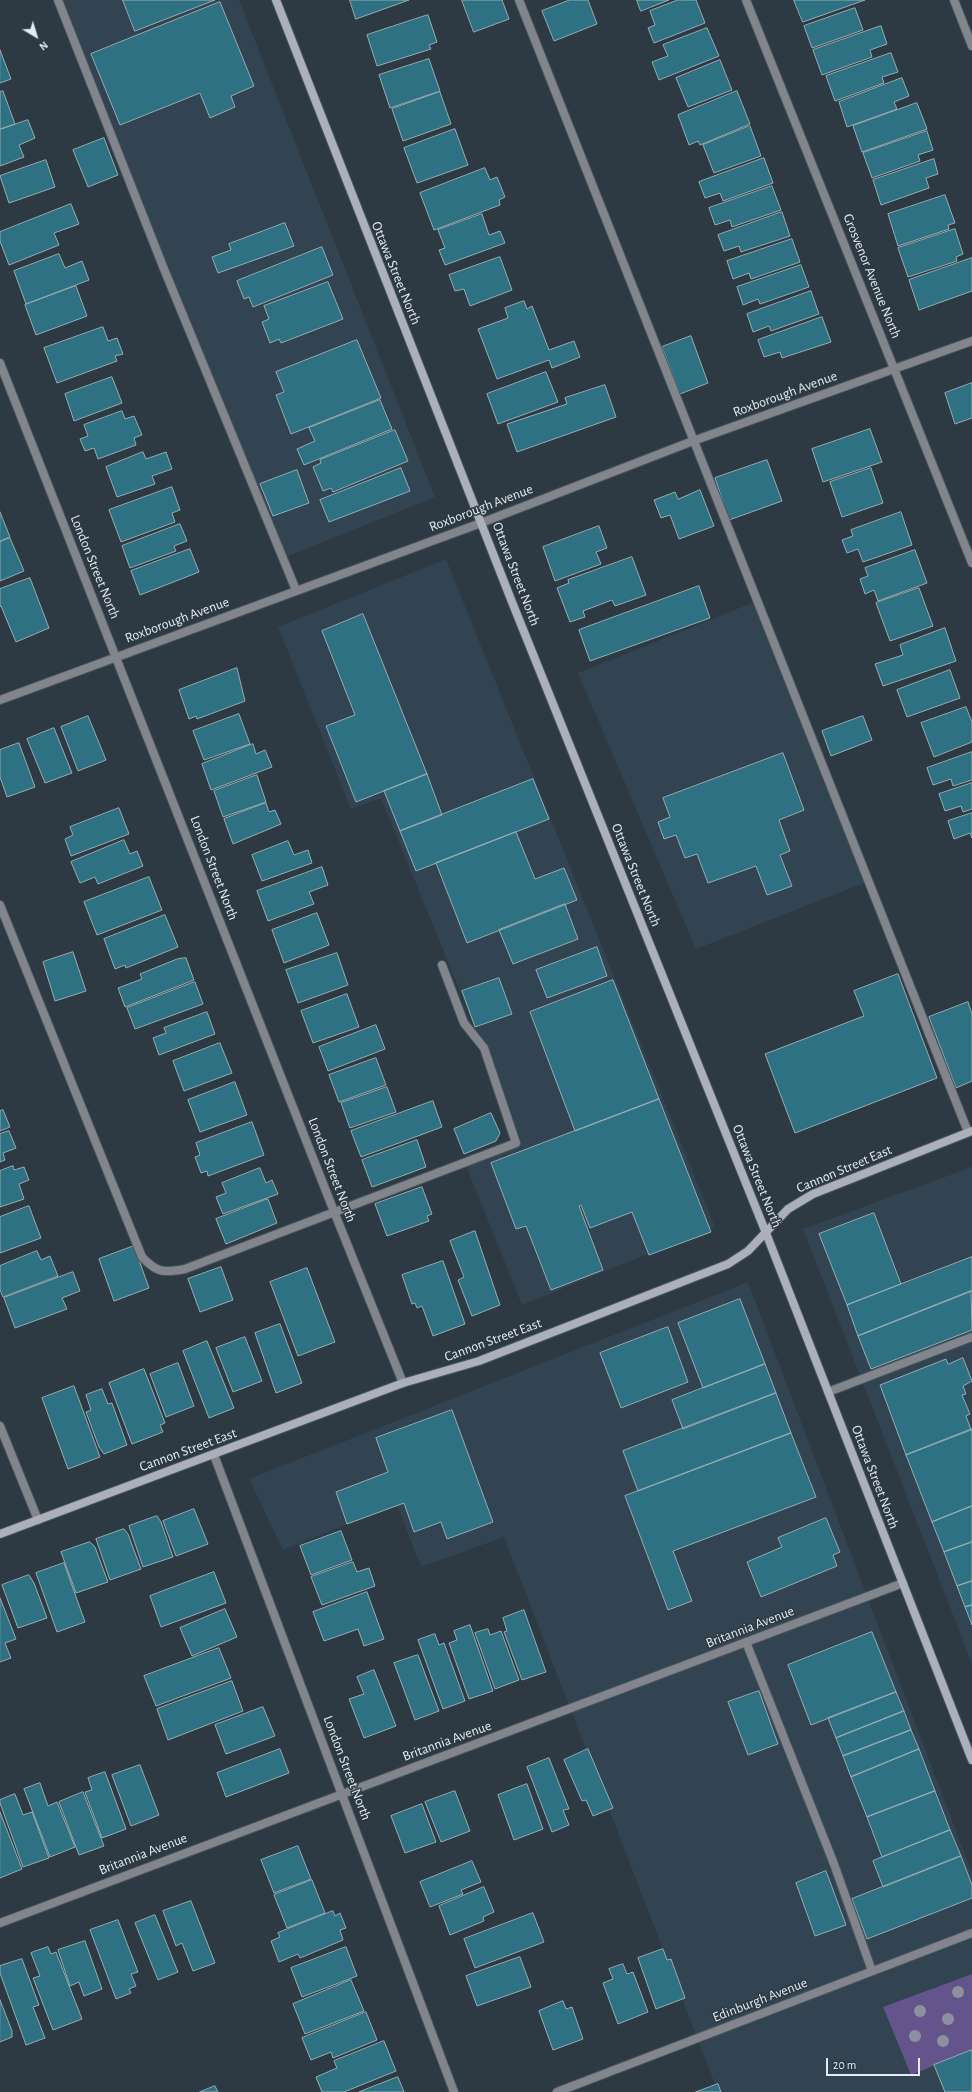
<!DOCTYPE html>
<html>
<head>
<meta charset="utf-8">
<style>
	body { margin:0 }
	#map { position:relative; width:972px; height:2092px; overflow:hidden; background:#2d3a43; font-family:"Alegreya Sans",sans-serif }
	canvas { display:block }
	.north { position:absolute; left:16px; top:16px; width:40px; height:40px; -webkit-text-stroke:3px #2d3a43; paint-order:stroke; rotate:142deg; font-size:11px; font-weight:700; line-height:16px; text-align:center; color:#e4ebf2 }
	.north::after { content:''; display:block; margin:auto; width:14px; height:18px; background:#e4ebf2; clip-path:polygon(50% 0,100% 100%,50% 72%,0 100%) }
	.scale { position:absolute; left:826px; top:2058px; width:94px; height:18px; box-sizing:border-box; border:2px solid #e4ebf2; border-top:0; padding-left:5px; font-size:12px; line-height:14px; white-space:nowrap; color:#e4ebf2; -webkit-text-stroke:3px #2d3a43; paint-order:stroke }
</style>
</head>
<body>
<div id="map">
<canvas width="972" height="2092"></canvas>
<div class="north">N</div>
<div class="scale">20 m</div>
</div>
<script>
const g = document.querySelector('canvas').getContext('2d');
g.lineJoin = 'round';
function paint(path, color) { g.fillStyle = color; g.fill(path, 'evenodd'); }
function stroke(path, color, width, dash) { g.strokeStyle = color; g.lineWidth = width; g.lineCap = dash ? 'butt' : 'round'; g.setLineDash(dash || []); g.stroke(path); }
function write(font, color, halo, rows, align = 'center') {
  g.font = font + ' "Alegreya Sans",sans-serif'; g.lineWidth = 3; g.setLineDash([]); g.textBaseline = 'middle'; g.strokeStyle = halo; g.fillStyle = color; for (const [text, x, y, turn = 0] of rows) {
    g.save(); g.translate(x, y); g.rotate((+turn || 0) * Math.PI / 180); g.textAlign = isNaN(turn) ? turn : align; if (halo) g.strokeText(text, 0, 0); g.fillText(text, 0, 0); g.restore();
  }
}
const built = new Path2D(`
	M58,0H239L435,497L278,560Z
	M446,559L715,1227L522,1305L466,1166L522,1143L381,798L351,809L278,627Z
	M757,601L869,881L696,949L578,673Z
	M972,1167V1664L803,1229Z
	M748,1282L972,1873V2092H718L504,1537L421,1567L397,1505L283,1550L249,1479Z`);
const green = new Path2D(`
	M972,1974V2050L911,2075L883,2007Z`);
const building = new Path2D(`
	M123,0H215L135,31Z
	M350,0H409L356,19Z
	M462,0H502L509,19L474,32Z
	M570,0H588L597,24L554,41L542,11Z
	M637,0H669L641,11Z
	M678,0H696L705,23L654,43L648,28L655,25L650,11Z
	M794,0H865L803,22Z
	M220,2L254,86L231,96L235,107L210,118L200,93L120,125L91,54Z
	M855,8L863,30L812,48L804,26Z
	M428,15L437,42L429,45L431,49L377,66L367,35Z
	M881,26L887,44L870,50L872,57L822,75L813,50Z
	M707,28L719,56L659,80L652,62L668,56L663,45Z
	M0,50L11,79L0,83Z
	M891,53L898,72L882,77L884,83L835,101L826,76Z
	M429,59L440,91L390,108L379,75Z
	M720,60L732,90L688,107L676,78Z
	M902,78L909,96L894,102L897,109L847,127L839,102Z
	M3,91L15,124L0,129V92Z
	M737,91L750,124L700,145L698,141L689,145L678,115Z
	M440,92L451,124L403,141L392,109Z
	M917,103L927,129L862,152L853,126Z
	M28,120L35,138L19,145L24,157L0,166V130Z
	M750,126L761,156L714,173L703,145Z
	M455,129L468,165L417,183L404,148Z
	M927,131L933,150L918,155L920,161L872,178L863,153Z
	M104,138L118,175L88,187L73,150Z
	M764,158L773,183L723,201L720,193L705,198L699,182Z
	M934,159L938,174L926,178L929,188L881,205L873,180Z
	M46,160L55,187L9,203L0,176Z
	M485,168L490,180L497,177L505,197L499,200L500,205L434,230L420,193Z
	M772,186L781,210L732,227L730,220L715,225L709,208Z
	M945,195L955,223L948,225L949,229L898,246L888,214Z
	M71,204L79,224L54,233L59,245L9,265L0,241V232Z
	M782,212L790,236L741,252L739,246L724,251L718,235Z
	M482,214L489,235L500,231L505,243L445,265L439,250L445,248L438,230Z
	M285,223L294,246L218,273L212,257L231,250L229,244Z
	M955,229L963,254L956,257L957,261L908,277L898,248Z
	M792,239L800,262L751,279L749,273L733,279L727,261Z
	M322,247L333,275L253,307L249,297L244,299L237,281Z
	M59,254L65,268L82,261L89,280L26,304L14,271Z
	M500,257L512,290L470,306L464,289L455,291L449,275Z
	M972,258V291L919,310L909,280Z
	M801,265L809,287L760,304L758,299L743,305L737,287Z
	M328,282L343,319L281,343L279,339L270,343L262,322L269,319L264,306Z
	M76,286L87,316L36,335L25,305Z
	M811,291L819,314L771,331L769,326L753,332L747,314Z
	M524,301L527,309L532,306L549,350L574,341L580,357L552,368L549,360L497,379L478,329L508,318L505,308Z
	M822,317L831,342L782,358L780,352L764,357L758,340Z
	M103,327L108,341L117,338L123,354L115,356L117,361L57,383L44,348Z
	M691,336L708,383L680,394L662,347Z
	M357,340L381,398L291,434L276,395L284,392L276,372Z
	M546,372L558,402L498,424L487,394Z
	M112,377L122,403L74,421L65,394Z
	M972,383V418L955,424L945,393Z
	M605,385L616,417L517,452L507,424L567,404L565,398Z
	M380,400L392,429L304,465L297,449L315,441L309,428Z
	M122,411L125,419L134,416L142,435L134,438L136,445L98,459L94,448L85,451L80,439L88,436L84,425Z
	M870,429L882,462L823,482L812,449Z
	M395,430L408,461L333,492L331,488L323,491L313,467L321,463L320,460Z
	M143,452L146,459L166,452L172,469L152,476L155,484L117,497L106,467Z
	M767,460L782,501L729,520L715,478Z
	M401,468L410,491L329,522L320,500Z
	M871,468L883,503L842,517L830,482Z
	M297,470L309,503L273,516L260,484Z
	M172,487L180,510L172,513L175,522L121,542L109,510Z
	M700,490L714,526L679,539L670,515L661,518L654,500L675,492L678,499Z
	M0,512L10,537L0,541Z
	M901,512L912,545L863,562L858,549L847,553L842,540L853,536L851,530Z
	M180,524L187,541L174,546L176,551L130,568L122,546Z
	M599,526L607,548L596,552L601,564L555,581L543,547Z
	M10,538L24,571L0,581V542Z
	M190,549L199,572L140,595L131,571Z
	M915,550L927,583L878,601L874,590L865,594L860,579L868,576L865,568Z
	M632,557L646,595L615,606L612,600L583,611L585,617L570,622L557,588L569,583L568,580Z
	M30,578L49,628L16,642L1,606L0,607V589Z
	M699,586L710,618L590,661L579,630Z
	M919,588L933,626L890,641L876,603Z
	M363,614L427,774L356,802L326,726L355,715L322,631Z
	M945,628L956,661L883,686L875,664L903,655L900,645Z
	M237,668L245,701L197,719L196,716L189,719L179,690Z
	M950,670L960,698L907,717L897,690Z
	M966,707L972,722V742L934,757L921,723Z
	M239,714L250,744L204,760L193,731Z
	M88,716L106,760L78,771L61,727Z
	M863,716L872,740L831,756L822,731Z
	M54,728L72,773L45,783L27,739Z
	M19,743L35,787L7,797L0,777V750Z
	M253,744L256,754L265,750L272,767L211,790L202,764Z
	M972,752V780L953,786L951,779L933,785L927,768Z
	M783,753L804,810L779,820L790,851L780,855L792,886L767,895L756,866L708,883L697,854L685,858L676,835L664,839L658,822L670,817L663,798Z
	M427,774L442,815L400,831L384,791Z
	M257,775L266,802L223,817L214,791Z
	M533,779L549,819L416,871L400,831Z
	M972,783V809L963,812L961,806L945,811L939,794Z
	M266,803L269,812L275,810L281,824L233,844L224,819Z
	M119,808L129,834L71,856L65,839L73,835L70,827Z
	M972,813V838L970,833L954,839L948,821Z
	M516,832L535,879L564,868L577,900L467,943L436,863Z
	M124,840L130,854L137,851L143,866L98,884L95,877L80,883L71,862Z
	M288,841L294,855L308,850L312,863L262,881L252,855Z
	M322,867L328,885L309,892L314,904L268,921L257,891Z
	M149,877L162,910L97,935L84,902Z
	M565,904L578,939L513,964L499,930Z
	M317,913L329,945L284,963L272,930Z
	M165,915L178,947L126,968L125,965L115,969L104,939Z
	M597,947L607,976L547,998L536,970Z
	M73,952L86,991L55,1001L43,962Z
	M337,953L348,985L298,1003L286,970Z
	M186,958L194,980L125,1007L118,988L142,979L140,974L177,959Z
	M898,974L937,1078L795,1133L765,1054L864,1016L854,991Z
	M499,978L512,1014L475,1027L462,991Z
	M613,980L659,1099L575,1131L530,1012Z
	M195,982L203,1004L135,1029L127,1008Z
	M347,994L359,1027L313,1043L301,1011Z
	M968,1002L972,1014V1081L956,1088L929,1017Z
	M207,1012L215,1034L159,1055L153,1038L166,1033L164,1028Z
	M376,1025L385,1049L328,1071L319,1047Z
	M220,1043L232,1073L184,1091L173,1061Z
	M376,1058L386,1085L339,1102L329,1075Z
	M235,1082L247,1115L200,1132L188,1100Z
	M387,1087L396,1112L350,1128L341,1103Z
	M659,1099L711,1232L649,1255L632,1212L590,1228L581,1205L579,1206L603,1270L551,1290L526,1226L516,1229L491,1163Z
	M433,1101L442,1127L361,1157L351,1131Z
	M3,1110L10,1127L0,1131V1111Z
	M491,1113L500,1133L496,1141L464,1154L454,1129Z
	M252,1122L264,1155L208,1176L207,1171L201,1173L195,1157L200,1155L196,1143Z
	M9,1131L16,1148L3,1153L5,1160L0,1162V1134Z
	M417,1140L426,1167L372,1187L362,1160Z
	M13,1166L14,1170L24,1167L29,1180L19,1184L24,1199L0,1207V1171Z
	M260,1168L266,1183L272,1180L278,1194L223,1214L216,1197L226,1193L222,1183Z
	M422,1187L432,1214L427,1216L429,1221L387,1236L375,1204Z
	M268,1199L277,1223L226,1244L216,1219Z
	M29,1206L41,1238L0,1253V1217Z
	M874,1213L901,1284L847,1305L819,1234Z
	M475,1231L500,1305L472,1316L458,1280L464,1277L450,1241Z
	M134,1246L149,1288L114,1301L99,1259Z
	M37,1251L41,1260L50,1256L58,1276L3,1297L0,1290V1266Z
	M972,1257V1291L858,1336L847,1305Z
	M443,1261L465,1324L433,1336L422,1306L417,1308L415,1303L412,1304L402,1275Z
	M221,1267L233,1300L200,1312L188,1279Z
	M307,1268L335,1342L298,1356L270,1282Z
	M73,1272L80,1291L62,1298L67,1309L15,1328L4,1298Z
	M971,1291L972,1330L871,1369L858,1336Z
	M740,1299L765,1364L703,1388L678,1323Z
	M280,1324L302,1383L276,1393L255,1333Z
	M668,1327L688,1382L621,1408L600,1353Z
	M245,1337L262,1381L233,1392L216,1348Z
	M207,1341L234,1408L209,1418L183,1351Z
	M963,1358L972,1381L963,1386L966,1394L962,1395L970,1414L966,1416L971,1430L906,1455L880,1385L946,1359L948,1364Z
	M178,1363L194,1406L166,1417L150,1374Z
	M765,1364L776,1393L683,1429L672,1400Z
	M144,1369L165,1423L160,1425L163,1432L132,1444L109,1383Z
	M74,1386L100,1457L68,1469L42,1398Z
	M102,1389L108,1404L112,1403L127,1445L104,1454L99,1447L86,1412L91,1410L86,1395Z
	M776,1393L791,1433L638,1491L623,1451Z
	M452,1410L493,1522L447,1539L441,1522L414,1532L404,1503L347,1524L336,1492L388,1472L376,1438Z
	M972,1429V1506L932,1522L906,1455Z
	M791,1433L816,1497L673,1551L692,1601L668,1610L625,1496Z
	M972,1506V1542L944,1552L932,1522Z
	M194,1509L208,1544L176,1556L163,1521Z
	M157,1516L161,1522L173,1557L143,1567L129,1526Z
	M826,1518L840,1552L833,1555L837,1566L761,1597L747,1562L782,1547L778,1538Z
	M124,1529L128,1534L141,1569L110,1580L96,1539Z
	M341,1531L352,1560L311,1575L300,1546Z
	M90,1542L95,1547L108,1582L76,1593L61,1552Z
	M972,1542V1581L957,1586L944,1552Z
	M353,1562L357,1572L369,1568L375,1586L322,1605L311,1577Z
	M64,1563L85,1622L57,1632L36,1573Z
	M214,1572L226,1603L161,1627L150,1596Z
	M29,1575L34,1583L47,1618L18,1628L2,1585Z
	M972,1581V1605L965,1607L957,1586Z
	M367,1592L384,1639L364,1646L358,1629L324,1641L313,1612Z
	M0,1598L16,1639L5,1643L11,1658L0,1662Z
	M972,1605V1625L965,1607Z
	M225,1609L237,1637L192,1656L180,1628Z
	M524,1610L546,1672L522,1680L504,1632L507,1631L503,1618Z
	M470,1625L493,1691L469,1699L449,1643L457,1640L454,1631Z
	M488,1629L490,1635L501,1631L519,1680L495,1689L475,1633Z
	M872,1632L896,1692L811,1725L788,1665Z
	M435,1634L439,1645L444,1643L465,1701L443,1709L418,1640Z
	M219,1648L231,1678L156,1706L144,1676Z
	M418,1655L439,1711L415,1720L394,1663Z
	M374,1670L396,1726L364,1738L349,1699L364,1694L357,1677Z
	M232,1681L243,1711L168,1740L157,1709Z
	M759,1691L778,1744L748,1755L728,1702Z
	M896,1692L904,1711L836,1738L828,1718Z
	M263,1707L275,1736L226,1754L215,1725Z
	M904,1711L911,1730L843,1756L836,1738Z
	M911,1730L919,1749L851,1777L843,1756Z
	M280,1749L289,1773L226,1797L217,1773Z
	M588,1749L613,1808L593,1816L586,1800L582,1801L564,1760Z
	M919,1749L935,1791L867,1817L851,1777Z
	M549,1758L569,1809L563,1810L569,1825L552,1832L527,1767Z
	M140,1765L159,1815L131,1826L112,1775Z
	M105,1772L126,1829L102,1838L85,1792L92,1790L88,1778Z
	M40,1783L48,1806L57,1802L75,1847L50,1857L24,1789Z
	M527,1784L543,1829L514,1840L498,1795Z
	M455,1791L470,1831L441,1842L425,1802Z
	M935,1791L950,1830L882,1857L867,1817Z
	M83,1792L104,1846L79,1855L59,1802Z
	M15,1794L23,1815L32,1812L49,1858L23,1867L0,1803V1800Z
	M422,1804L436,1842L405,1853L391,1816Z
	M0,1812L22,1869L0,1878Z
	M950,1830L961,1856L883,1887L873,1861Z
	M298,1846L311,1879L274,1893L261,1860Z
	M961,1856L972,1885V1898L867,1939L852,1899Z
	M472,1861L481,1882L461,1890L463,1894L430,1907L420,1882Z
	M826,1871L846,1925L815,1936L796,1883Z
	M312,1880L325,1913L287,1928L274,1895Z
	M484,1887L494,1912L483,1917L484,1921L450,1935L439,1906Z
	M191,1901L215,1963L193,1971L182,1943L176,1946L163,1911Z
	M333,1911L335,1916L340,1913L346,1928L340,1930L343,1940L300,1958L298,1954L279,1962L271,1941L280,1937L278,1933Z
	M533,1913L544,1942L475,1968L464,1939Z
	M155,1915L178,1972L158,1980L135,1923Z
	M118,1920L138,1972L131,1974L136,1986L129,1989L131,1993L116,1999L90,1930Z
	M85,1941L102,1989L84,1996L79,1982L70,1986L58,1950Z
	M48,1947L51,1954L56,1952L82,2019L53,2030L33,1978L40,1976L31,1953Z
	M346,1947L357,1976L302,1997L291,1968Z
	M663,1949L667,1960L671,1959L685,1998L656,2009L638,1958Z
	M520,1957L531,1987L477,2006L466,1976Z
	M22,1959L39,2005L33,2007L45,2038L26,2045L0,1973V1966Z
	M623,1964L627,1974L633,1972L648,2012L618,2024L603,1983L613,1979L609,1969Z
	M351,1980L364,2011L305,2034L293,2004Z
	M0,2000L12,2031V2037L0,2042Z
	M563,2001L566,2009L572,2007L583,2039L553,2050L539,2011Z
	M366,2012L377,2040L333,2058L331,2052L311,2060L302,2038Z
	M384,2041L396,2071L344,2092H322L316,2077L337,2068L334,2061Z
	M972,2050V2092H945L934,2065Z
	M398,2077L404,2092H359Z
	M718,2084L721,2092H696Z
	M215,2086L218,2092H200Z`);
const lane = new Path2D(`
	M58,0L164,269L296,590
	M519,0L968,1132
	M954,0L972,46
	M0,905L142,1257C157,1273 164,1273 185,1269L516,1143L484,1048L464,1023L442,965
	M828,1392L972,1337
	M746,1642L834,1864L872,1971`);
const street = new Path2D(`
	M746,0L972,563
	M0,363L335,1214L403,1383
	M0,700L481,523L693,441L972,341
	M0,1426L38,1520
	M214,1455L454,2092
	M0,1923L903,1583
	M557,2092L972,1933`);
const secondary = new Path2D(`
	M276,0L512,602L766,1233L972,1760
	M0,1534L403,1383L479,1361L728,1264L748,1251L788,1209L813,1194L972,1131`);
const trees = [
	[958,1992],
	[920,2011],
	[948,2019],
	[915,2036],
	[943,2041]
];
const streetNames = [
	["Ottawa Street North",396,273,68],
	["Grosvenor Avenue North",872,276,68],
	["Roxborough Avenue",785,394,-20],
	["Roxborough Avenue",481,508,-21],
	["London Street North",95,567,68],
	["Ottawa Street North",516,574,69],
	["Roxborough Avenue",177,620,-20],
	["London Street North",214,868,69],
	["Ottawa Street North",636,875,68],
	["Cannon Street East",844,1169,-23],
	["London Street North",332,1170,69],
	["Ottawa Street North",757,1176,68],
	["Cannon Street East",493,1340,-20],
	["Cannon Street East",188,1450,-20],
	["Ottawa Street North",875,1477,69],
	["Britannia Avenue",750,1627,-21],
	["Britannia Avenue",447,1741,-20],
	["London Street North",347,1768,69],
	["Britannia Avenue",143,1854,-21],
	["Edinburgh Avenue",760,2000,-21]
];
paint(built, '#324351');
paint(green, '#63548c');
paint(building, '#2d7182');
stroke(building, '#98acb1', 1);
stroke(lane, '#4a565f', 10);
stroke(street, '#4a565f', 10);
stroke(secondary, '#4a565f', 10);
stroke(lane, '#82858c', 8);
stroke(street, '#82858c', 8);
stroke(secondary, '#acb0bb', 8);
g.fillStyle = '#8d90a0';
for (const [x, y] of trees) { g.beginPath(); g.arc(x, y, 6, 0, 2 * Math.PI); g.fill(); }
write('14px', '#e4ebf2', '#2d3a43', streetNames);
</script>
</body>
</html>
